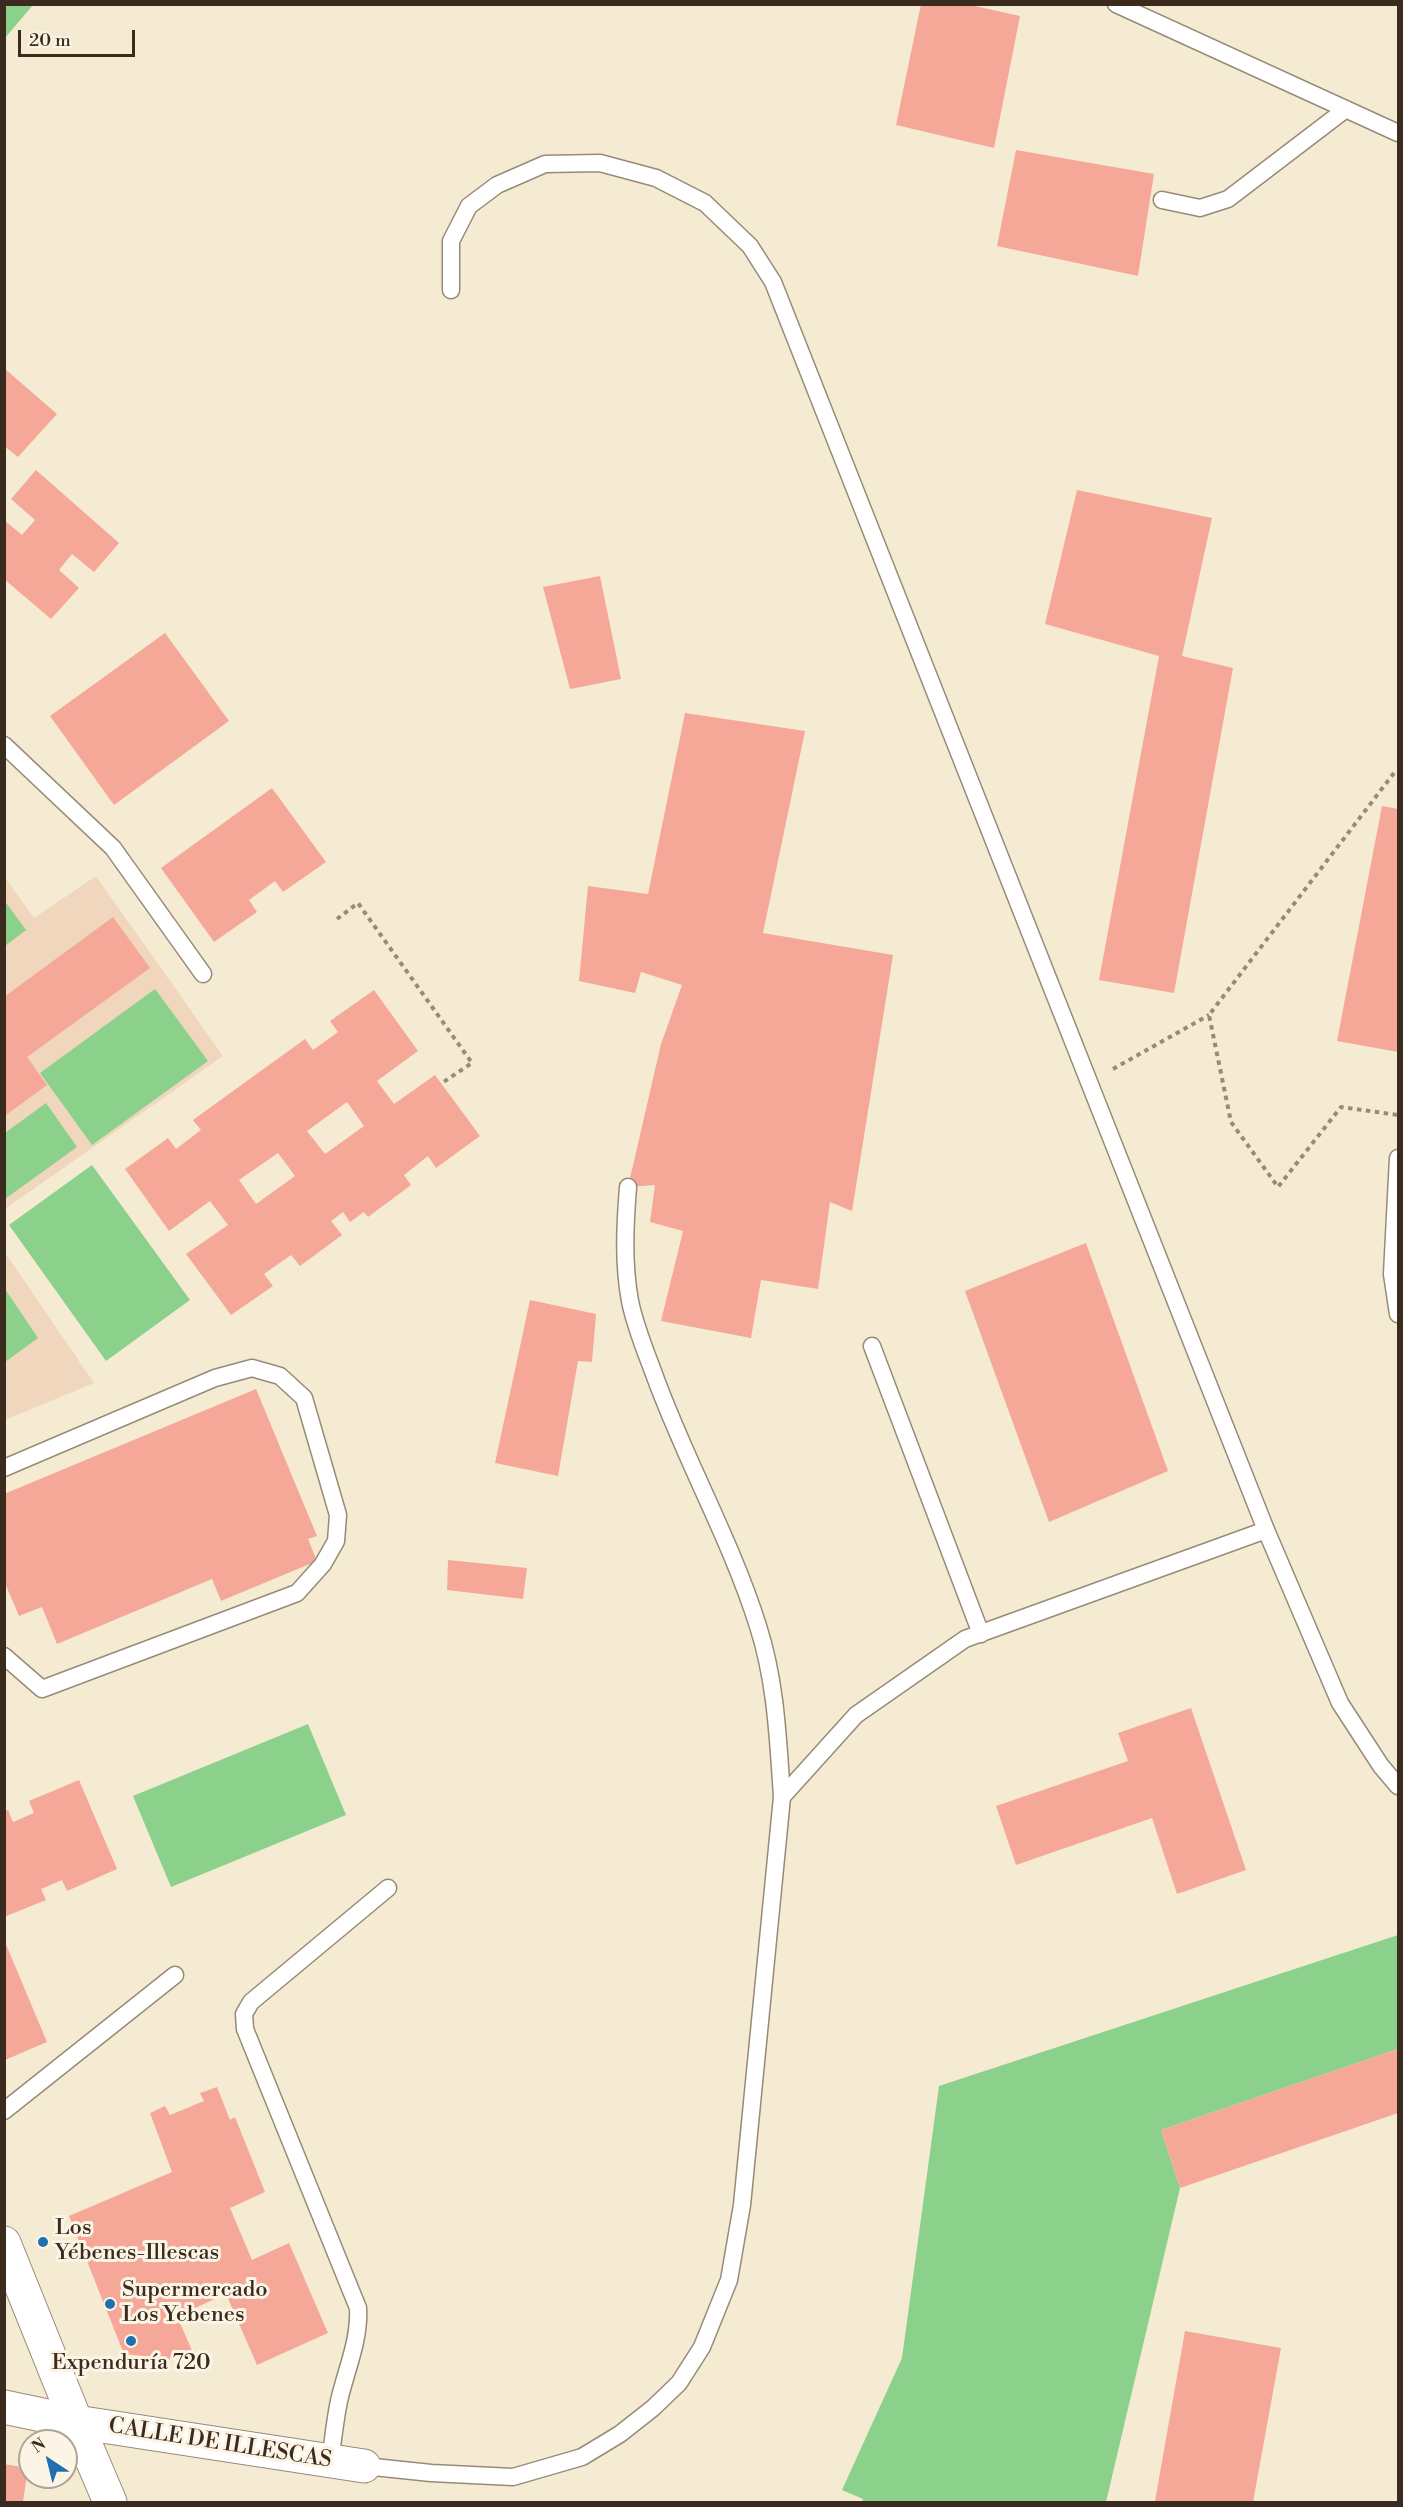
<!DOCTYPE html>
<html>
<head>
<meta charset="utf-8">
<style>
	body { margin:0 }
	#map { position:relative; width:1403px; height:2507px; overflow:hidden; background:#f5ebd3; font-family:"Libre Bodoni",serif }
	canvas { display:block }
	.frame { position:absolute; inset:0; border:6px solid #3b2a1e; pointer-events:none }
	.north { position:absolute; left:18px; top:2429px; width:60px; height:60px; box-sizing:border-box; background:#fcf5e5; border:2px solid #afa495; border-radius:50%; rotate:325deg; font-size:16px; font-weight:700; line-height:24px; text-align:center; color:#3b2a1e }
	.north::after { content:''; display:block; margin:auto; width:21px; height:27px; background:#1f6fb2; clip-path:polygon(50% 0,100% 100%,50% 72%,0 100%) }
	.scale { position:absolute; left:18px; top:30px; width:117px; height:27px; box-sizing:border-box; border:3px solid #3b2a1e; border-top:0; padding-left:8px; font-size:18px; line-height:21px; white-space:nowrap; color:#3b2a1e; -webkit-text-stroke:4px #fcf5e5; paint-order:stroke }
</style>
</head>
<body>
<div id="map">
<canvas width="1403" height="2507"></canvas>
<div class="frame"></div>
<div class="north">N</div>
<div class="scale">20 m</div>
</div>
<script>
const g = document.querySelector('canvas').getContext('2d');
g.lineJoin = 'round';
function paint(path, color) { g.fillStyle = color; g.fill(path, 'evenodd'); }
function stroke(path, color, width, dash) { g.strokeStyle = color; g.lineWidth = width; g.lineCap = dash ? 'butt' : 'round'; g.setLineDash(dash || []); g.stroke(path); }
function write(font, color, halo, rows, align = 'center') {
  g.font = font + ' "Libre Bodoni",serif'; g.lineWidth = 6; g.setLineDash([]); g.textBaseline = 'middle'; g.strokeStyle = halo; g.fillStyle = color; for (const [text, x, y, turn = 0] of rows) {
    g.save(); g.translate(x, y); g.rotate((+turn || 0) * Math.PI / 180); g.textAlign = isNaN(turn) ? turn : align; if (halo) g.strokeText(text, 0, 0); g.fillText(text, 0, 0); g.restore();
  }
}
const built = new Path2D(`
	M4,876L34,918L96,876L223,1056L5,1209Z
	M4,1251L94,1383L5,1420H4Z`);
const green = new Path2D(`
	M5,4L33,5L5,38L4,5Z
	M4,900L26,930L5,946H4Z
	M155,989L208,1061L92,1145L40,1073Z
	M46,1103L77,1147L5,1199V1133Z
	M92,1165L190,1300L106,1361L9,1225Z
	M5,1289L38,1338L5,1362H4Z
	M308,1724L346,1815L171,1887L133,1796Z
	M1398,1935V2049L1161,2130L1180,2188L1106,2502H862L863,2499L842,2490L902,2358L939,2086Z`);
const building = new Path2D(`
	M921,4H966L1020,16L994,148L896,125Z
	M1016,150L1154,174L1138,276L997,246Z
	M4,368L57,414L18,457L4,446Z
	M36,470L119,543L94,572L72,554L59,570L79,588L51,619L4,579V520L22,535L35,520L11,499Z
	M1077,490L1212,518L1182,656L1233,668L1174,993L1099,980L1159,656L1045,624Z
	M600,576L621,679L570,689L543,587Z
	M165,633L229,721L114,805L50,716Z
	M685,713L805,731L763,933L893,955L852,1211L830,1202L818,1289L761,1280L751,1338L661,1321L683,1231L650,1222L655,1185L628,1187L661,1044L682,985L641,972L635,993L579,981L588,886L648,894Z
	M272,788L326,862L283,892L275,881L249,900L257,912L214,942L161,868Z
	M1382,806L1398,809V1052L1337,1041Z
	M113,917L150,968L27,1057L47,1085L6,1115L4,997Z
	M374,990L418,1051L377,1081L394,1104L435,1075L480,1136L436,1168L428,1156L404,1175L411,1185L368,1217L364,1212L350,1222L343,1212L331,1221L342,1235L300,1266L291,1255L264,1274L273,1286L231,1315L186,1254L228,1225L210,1201L169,1231L125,1169L168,1138L176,1149L201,1130L193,1120L305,1039L313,1050L338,1032L330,1021ZM347,1102L364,1126L325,1154L307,1131ZM278,1153L295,1176L256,1204L239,1180Z
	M1086,1243L1168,1471L1049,1522L965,1291Z
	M530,1300L596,1314L592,1362L578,1361L558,1476L495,1463Z
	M256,1389L317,1536L308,1539L317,1561L221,1601L212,1579L57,1644L42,1607L19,1616L4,1581V1494Z
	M448,1560L527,1568L523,1599L447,1590Z
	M1191,1708L1246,1870L1177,1894L1152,1818L1016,1865L996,1806L1128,1761L1118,1733Z
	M79,1780L117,1869L67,1891L62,1880L41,1889L46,1900L4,1917V1811L8,1810L13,1822L34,1813L29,1801Z
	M5,1942L47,2042L5,2060Z
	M1398,2049V2113L1180,2188L1161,2130Z
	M217,2087L230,2120L235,2117L265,2192L230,2208L252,2260L289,2243L328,2333L257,2365L226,2294L177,2316L197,2362L124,2354L69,2216L172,2172L150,2113L165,2106L170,2115L204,2101L200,2093Z
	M1185,2331L1281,2348L1253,2502L1155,2501Z
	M4,2464L28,2468L23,2502H4Z`);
const path = new Path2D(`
	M1394,773L1209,1015L1231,1122L1278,1187L1341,1107L1398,1115
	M337,919L358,903L472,1063L442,1083
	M1113,1069L1209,1015`);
const service = new Path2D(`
	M1116,4L1398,133
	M1162,200L1200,208L1228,199L1346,109
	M451,290V241L469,206L497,185L545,164L600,163L656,178L705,203L750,246L773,282L1266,1530L1340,1703L1381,1766L1398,1786
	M4,745L113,848L203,974
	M1398,1158L1392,1274L1398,1314
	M628,1187C625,1225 623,1263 630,1301C635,1326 645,1350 654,1374C685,1460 731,1540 758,1626C776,1682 778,1739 782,1797
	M872,1346L981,1634
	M4,1468L215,1378L252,1368L280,1376L304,1398L338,1515L336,1541L323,1564L297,1593L42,1689L4,1656
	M4,2111L175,1975
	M330,2461C333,2441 335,2420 339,2401C346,2370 360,2340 358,2308L245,2029L244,2014L251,2002L388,1888
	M364,2466L431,2473L513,2477L582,2457L620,2434L653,2408L679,2383L702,2347L729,2280L742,2205L782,1797L856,1715L965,1639L1266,1530`);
const minor = new Path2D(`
	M4,2243L76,2422`);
const tertiary = new Path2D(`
	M4,2407L76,2422L364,2466
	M76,2422L110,2502`);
const markers = [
	[43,2242,6,"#1f6fb2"],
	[110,2304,6,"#1f6fb2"],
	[131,2341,6,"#1f6fb2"]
];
const poiNames = [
	["Los",55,2229],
	["Yébenes-Illescas",55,2254],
	["Supermercado",122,2291],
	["Los Yebenes",122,2316],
	["Expenduría 720",131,2364,"center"]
];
const streetNames = [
	["CALLE DE ILLESCAS",220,2444,9]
];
paint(built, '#f0d6bc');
paint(green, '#8bd18b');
paint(building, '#f5a898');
stroke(service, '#988a78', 19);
stroke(minor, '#988a78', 35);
stroke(tertiary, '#988a78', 35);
stroke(path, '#988a78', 4, [4.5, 4.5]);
stroke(service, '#fff', 16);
stroke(minor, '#fff', 33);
stroke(tertiary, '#fff', 33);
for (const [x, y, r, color] of markers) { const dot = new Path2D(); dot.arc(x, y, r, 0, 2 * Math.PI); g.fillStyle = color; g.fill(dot); stroke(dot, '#fcf5e5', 2); }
write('22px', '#3b2a1e', '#fcf5e5', poiNames, 'left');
write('22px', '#3b2a1e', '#fcf5e5', streetNames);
</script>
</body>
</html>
